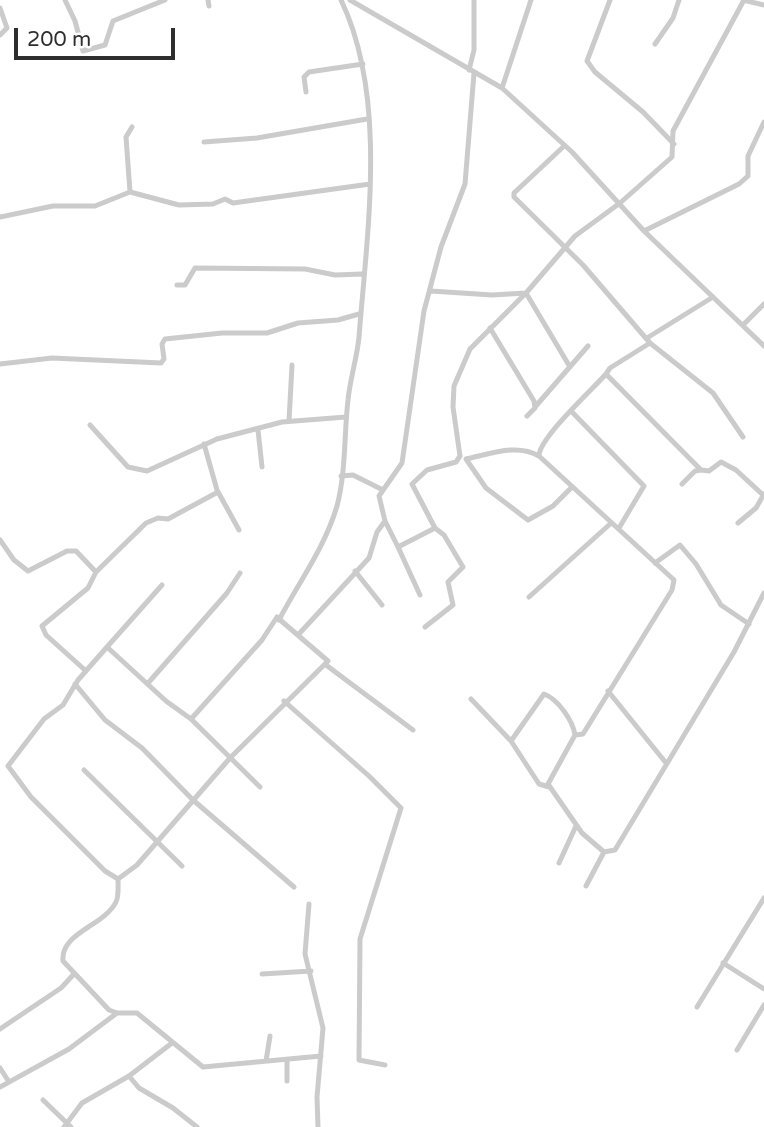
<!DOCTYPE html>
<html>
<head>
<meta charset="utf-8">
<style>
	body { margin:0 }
	#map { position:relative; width:764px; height:1127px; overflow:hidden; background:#fff; font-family:"Varela Round",sans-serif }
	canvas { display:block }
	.scale { position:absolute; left:14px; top:28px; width:161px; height:32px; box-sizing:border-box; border:4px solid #2e2e2e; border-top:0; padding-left:9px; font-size:21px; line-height:24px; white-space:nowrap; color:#2e2e2e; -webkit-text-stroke:5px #fff; paint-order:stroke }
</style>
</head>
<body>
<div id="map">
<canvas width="764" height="1127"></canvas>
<div class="scale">200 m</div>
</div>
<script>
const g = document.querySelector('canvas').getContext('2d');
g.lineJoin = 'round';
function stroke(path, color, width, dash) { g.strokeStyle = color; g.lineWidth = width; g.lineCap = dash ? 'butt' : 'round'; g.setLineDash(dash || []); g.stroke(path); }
const street = new Path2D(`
	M65,0L75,21L83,51L105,45L113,21L165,0
	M208,0L209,6
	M350,0L502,88L572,152L644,231L764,346
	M610,0L587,61L595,72L643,112L674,144
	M743,0L764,5
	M0,8L7,28L0,35
	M655,44L673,18L679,0
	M469,70L474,50V0
	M502,88L531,0
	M306,92L304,77L309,72L363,64
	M204,142L257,138L367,119
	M563,147L514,193V197L583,265L650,343L713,393L743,437
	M130,192L126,137L132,127
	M0,217L53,206H95L130,192L179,205L213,204L225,199L233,203L370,184
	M644,231L739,184L748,176V156L764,122
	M177,285H185L195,268L305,269L335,275L362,274
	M431,291L492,295L526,293L570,367
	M743,325L764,304
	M490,328L534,401L535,408L527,416
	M647,338L713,297
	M650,343L610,368L606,374L701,470L709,471L721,462L736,470L763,495
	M0,364L52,358L161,363L164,359L162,344L165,339L222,333H267L298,323L338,320L359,314
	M535,407L588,346
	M572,412L644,486L619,528
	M289,421L292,365
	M90,425L128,467L147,471L217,439L282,422L346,417
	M258,430L262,467
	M204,444L217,490L239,530
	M460,456L453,407L454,386L470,349L526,293L575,236L620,203L672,157L673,131L744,0
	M539,456C539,438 592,390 606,374
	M466,459C490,454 517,443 539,456L674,580L672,590L583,734L575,735C573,721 558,699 544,694L511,741L471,699
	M466,459L486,488L528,520L553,506L572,487
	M341,476L353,475L383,490
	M682,484L695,471L701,470
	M385,521L398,547L435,528
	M738,523L756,508L764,494
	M0,540L14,560L28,571L67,551H76L96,572L88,588L42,626L46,635L86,671
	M398,547L420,595
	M655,563L680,545L696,564L721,605L749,624
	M355,571L382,605
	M96,572L146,523L158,518L168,519L218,492
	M162,585L107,647L166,701L191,719
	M529,597L610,524
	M425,627L453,605L448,582L463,567L444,535L435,528L412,484L427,470L456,462L460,456
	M298,635L369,558L377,532L385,521L379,496L402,463L424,311L441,247L465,184L474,73
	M107,647L78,680L63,705L44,719L8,766L31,797L105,871L118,879L137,865L230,758L328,661L279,619
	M326,665L413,730
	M149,682L227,593L240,573
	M75,684L105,720L142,748L193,800L294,887
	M608,691L666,763
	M284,701L369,776L401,808L360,939L359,1060L385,1065
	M575,735L548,784L582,833L604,852L615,850L734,652L764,593
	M511,741L539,784L549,787
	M84,770L182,866
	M260,787L191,719L262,640L277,617L279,620C299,582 325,547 337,506C346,472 344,434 348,400C350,379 357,358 359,337C367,232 388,98 341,0
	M559,863L576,826
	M118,879C118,885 119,896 116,902C104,926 60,933 63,961L109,1010L117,1013H137L203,1067L321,1056
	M586,886L604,852
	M309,904L305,954L323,1028L317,1097L318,1127
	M723,963L764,989
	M262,974L311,971
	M697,1007L764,898
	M0,1029L61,988L74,974
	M737,1050L764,1005
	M266,1061L270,1036
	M0,1068L9,1082
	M129,1076L139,1088L173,1108L197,1127
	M287,1081V1060
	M0,1087L69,1049L117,1013
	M43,1100L71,1127
	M64,1127L82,1103L129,1076L172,1043`);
stroke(street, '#cbcbcb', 5);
</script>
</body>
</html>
